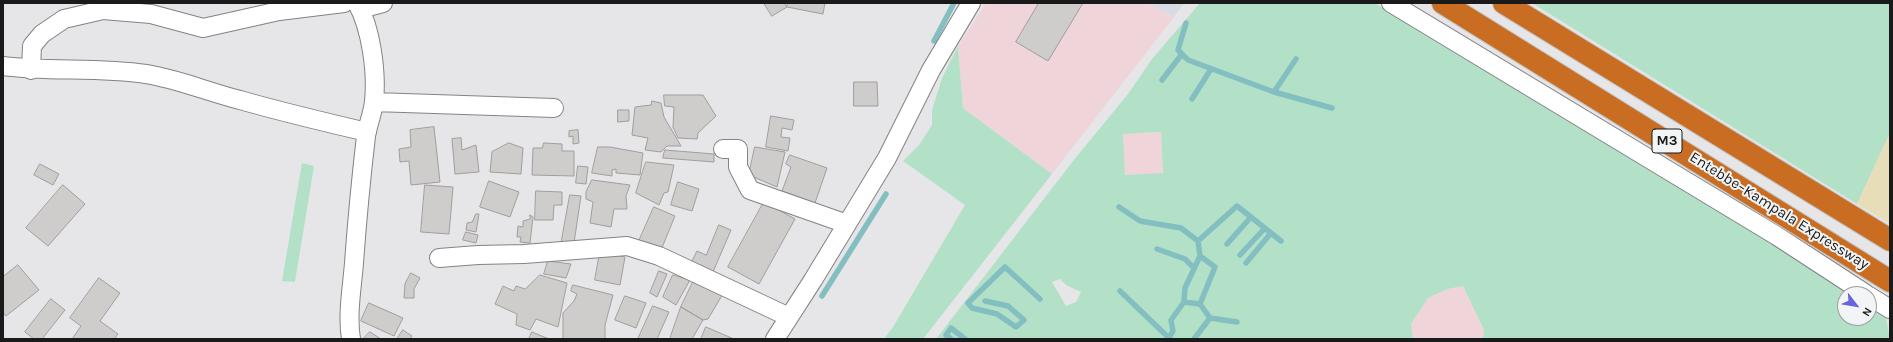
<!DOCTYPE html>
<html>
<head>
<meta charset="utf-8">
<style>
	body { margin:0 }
	#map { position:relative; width:1893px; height:342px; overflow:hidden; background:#e6e6e8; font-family:Karla,sans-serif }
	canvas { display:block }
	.frame { position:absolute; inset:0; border:4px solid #1a1a1a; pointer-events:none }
	.north { position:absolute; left:1837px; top:286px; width:40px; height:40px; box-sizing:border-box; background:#f3f4f5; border:1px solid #9c9d9d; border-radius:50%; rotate:121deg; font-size:11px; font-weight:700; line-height:16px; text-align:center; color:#1a1a1a }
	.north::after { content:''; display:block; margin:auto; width:14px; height:18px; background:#6963dc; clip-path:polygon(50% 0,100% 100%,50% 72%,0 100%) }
</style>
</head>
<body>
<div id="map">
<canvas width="1893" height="342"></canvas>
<div class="frame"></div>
<div class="north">N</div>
</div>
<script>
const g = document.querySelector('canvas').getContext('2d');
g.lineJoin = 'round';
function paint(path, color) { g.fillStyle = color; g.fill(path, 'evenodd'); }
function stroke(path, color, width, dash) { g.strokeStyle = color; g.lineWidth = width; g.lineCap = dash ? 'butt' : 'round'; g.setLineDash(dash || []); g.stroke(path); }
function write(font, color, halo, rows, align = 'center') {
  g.font = font + ' Karla,sans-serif'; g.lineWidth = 4; g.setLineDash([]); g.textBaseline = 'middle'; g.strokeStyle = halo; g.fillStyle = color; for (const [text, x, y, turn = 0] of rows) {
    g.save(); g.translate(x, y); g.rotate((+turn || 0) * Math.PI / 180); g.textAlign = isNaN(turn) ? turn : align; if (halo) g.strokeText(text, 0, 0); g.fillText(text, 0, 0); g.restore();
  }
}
const built = new Path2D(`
	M1149,3H1184L1174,17Z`);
const industrial = new Path2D(`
	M986,3H1149L1174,17L1052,174L963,108L958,46Z
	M1161,132L1163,174L1124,175L1123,133Z
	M1463,286L1484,330L1483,339H1413L1411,324L1428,298L1448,289Z`);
const green = new Path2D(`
	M1200,3H1375L1423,34L1683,188L1850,294H1845V318H1869V306L1886,317L1890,339H1483L1484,330L1463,286L1448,289L1428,298L1411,324L1413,339H936L1073,161L1128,94L1152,59ZM1161,132L1163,173L1125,175L1123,134ZM1060,279L1066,285L1081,292L1076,302L1066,306L1052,282Z
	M1532,3H1890V133L1857,204Z
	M958,46L963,108L1052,174L923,339H884L893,327L965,205L903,161L919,145L932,125V110L942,78Z
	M302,163L314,166L295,282L282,281Z`);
const sand = new Path2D(`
	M1890,133V224L1857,204Z`);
const stream = new Path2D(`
	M1186,23L1178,50L1188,60L1274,92L1332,108
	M934,41L954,3
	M1162,80L1182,54
	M1274,92L1296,59
	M1192,99L1211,69
	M1119,207L1140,221L1181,228L1198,241L1200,256L1215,267L1200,304L1210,318L1237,322
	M1198,241L1237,206L1281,241
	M1227,244L1251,217
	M1157,249L1185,259L1194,268
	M1240,255L1265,228
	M1200,256L1185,288L1184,302L1200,304
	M1246,263L1271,233
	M1120,291L1169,338L1173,331L1171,320L1184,302
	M822,296L886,194
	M985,301L1008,306L1024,320L1016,327L997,314L972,308L968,303L1005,267L1040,299
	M951,339L946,335L951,328L965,339
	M1194,339L1210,318`);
const building = new Path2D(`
	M764,3H784L787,7L772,16Z
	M788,3H825L823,14L787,7Z
	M1039,3H1083L1048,61L1016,42Z
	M854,82H877L878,106H854Z
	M664,95H703L716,116L698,133L697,139L678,138L673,127L674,107L665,106Z
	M652,101L661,103L664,117L681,146H667L661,152L645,150L648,138L632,135L635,107L651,105Z
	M618,110H629V121L618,122Z
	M771,116L794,120L792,130L782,128L781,137L790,138L788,151L766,147Z
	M434,127L440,182L411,185L409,161L400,162L399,149L411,147L410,130Z
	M578,130L579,143L573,144V136L569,137V131Z
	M461,138L462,150L476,145L479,172L455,174L452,139Z
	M509,143L523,148L521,174L490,172L492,152Z
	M544,143L562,144V151H574V176L532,175L533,148H542Z
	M598,147H610L643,153L640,175L616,173V169L612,170V176L592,173Z
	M755,147L785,152L777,187L749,175Z
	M665,150L714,154V162L663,158Z
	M790,155L827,168L815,203L782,191L791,167L786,164Z
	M646,162L674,165L668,192L664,193L659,205L636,193Z
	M40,164L59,174L53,185L34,175Z
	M578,166L588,167L586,184L576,183Z
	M592,180L630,185L626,196L627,209H614L611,227L590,223L593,202L586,199V192Z
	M489,181L519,192L510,217L480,207Z
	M678,182L699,189L692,211L671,205Z
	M63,185L85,204L48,246L26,228Z
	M425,185L453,187L449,234L421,232Z
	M536,191L562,192V205H554L553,220H535Z
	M570,195L581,196L574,243L561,245Z
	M764,202L795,219L759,284L728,267Z
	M654,207L675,216L661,250L639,241Z
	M476,214H479L476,232L466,230L467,223L472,222Z
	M530,215L533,217L530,243L520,242L521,237H517L518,226L523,227V221L530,219Z
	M719,225L731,230L713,272L691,263L697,251L706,255Z
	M466,232L478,235L476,243L463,240Z
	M600,252L625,257L620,285L595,280Z
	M548,261L571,264L566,278L544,274Z
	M18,265L39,290L6,316L3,312V277Z
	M659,271L667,274L657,297L650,293Z
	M411,273L420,278L414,289V298H404L405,284Z
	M540,275L567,283L558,327L536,319L530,330L516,325L517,314L495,304L503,286L514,291L516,286L525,289Z
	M673,275L690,280L676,305L663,297Z
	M99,278L120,293L100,321L118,334L114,339H72L81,326L70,318Z
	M694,280L724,292L708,319L703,320L681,307Z
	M573,285L613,295L605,325V339H563V313L574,301L577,294L571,291Z
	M625,296L646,303L636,328L615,320Z
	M51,299L65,310L42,339H34L25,332Z
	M369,303L403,318L394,336L361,321Z
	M653,306L669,312L657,339H638Z
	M681,307L703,320L692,339H670Z
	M706,327L734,339H701Z
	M403,330L412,336L410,339H397Z
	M370,332L381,339H363Z
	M532,332L549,339H529Z`);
const minor = new Path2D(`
	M1391,3L1777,236L1866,294
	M360,9L383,3
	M3,66C50,72 98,67 146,74C178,79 208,92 240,100C282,112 324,122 367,132
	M31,70L32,46L42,34L64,19L103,10L151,14L203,28L279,11L344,3
	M374,102L554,108
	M723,149H738V167L750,190L847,224
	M439,258L478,255L524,254L627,246L659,256L789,317
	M1869,296L1890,309
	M351,339C347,315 352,288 354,263C357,221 361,179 366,136C368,124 373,113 374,101C377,72 371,28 357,3
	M775,339L813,280L887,158L931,70L971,3`);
const motorway = new Path2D(`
	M1443,3L1890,281
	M1504,3L1890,240`);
const shields = [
	[1667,141,30]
];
const shieldNames = [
	["M3",1667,141]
];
const streetNames = [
	["Entebbe–Kampala Expressway",1779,211,32]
];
paint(built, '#d7dce4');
paint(industrial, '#efd5da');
paint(green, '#b3e1c8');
paint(sand, '#e7ddb8');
stroke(stream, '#83bfc1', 5.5);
paint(building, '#cecdcc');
stroke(building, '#9f9e9d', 1);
stroke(minor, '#838385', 20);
stroke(motorway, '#c3c3c3', 24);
stroke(minor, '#fff', 18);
stroke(motorway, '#c86d22', 22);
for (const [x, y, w] of shields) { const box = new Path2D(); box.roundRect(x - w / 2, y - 12, w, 24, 3); g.fillStyle = '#f3f4f5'; g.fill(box); stroke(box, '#1a1a1a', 1); }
write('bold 14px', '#1a1a1a', null, shieldNames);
write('15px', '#1a1a1a', '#f3f4f5', streetNames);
</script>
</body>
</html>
